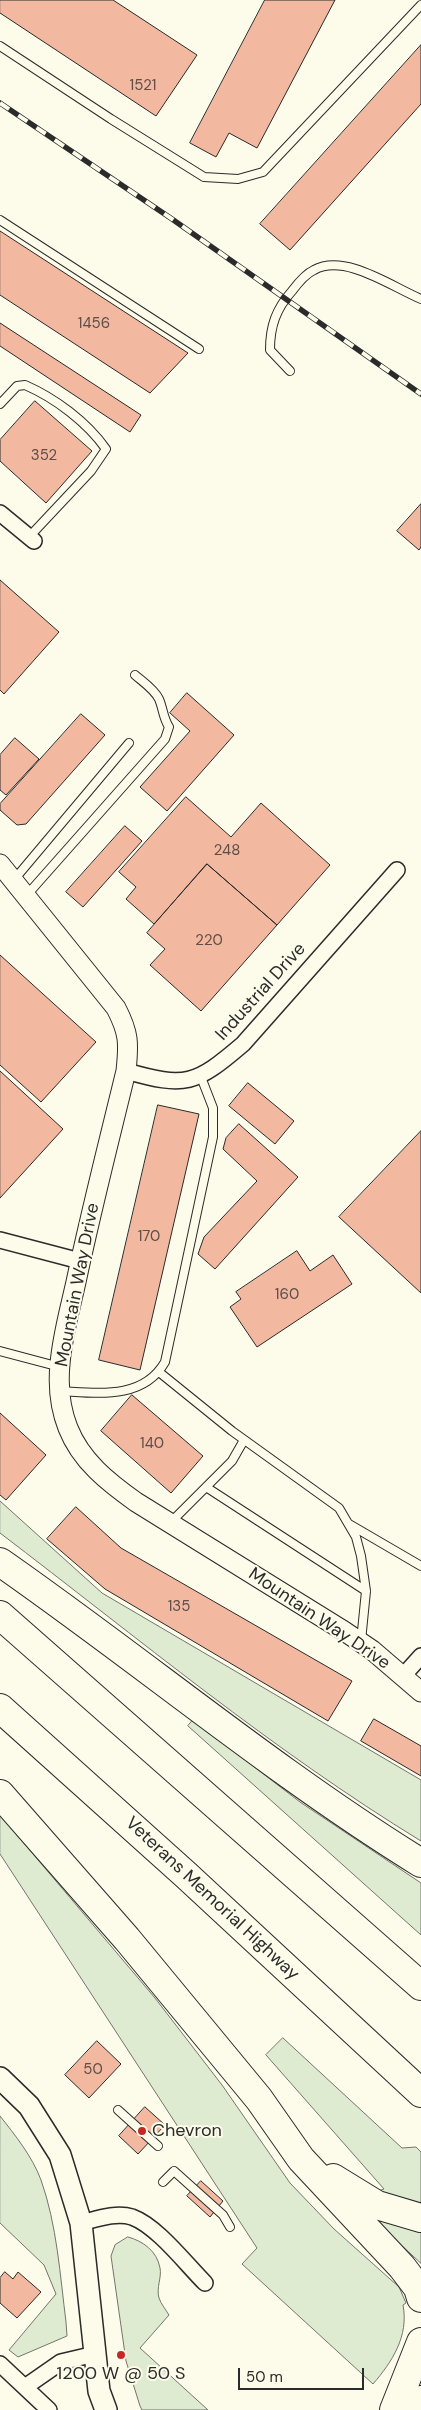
<!DOCTYPE html>
<html>
<head>
<meta charset="utf-8">
<style>
	body { margin:0 }
	#map { position:relative; width:421px; height:2410px; overflow:hidden; background:#fdfbea; font-family:"DM Sans",sans-serif }
	canvas { display:block }
	.scale { position:absolute; left:238px; top:2368px; width:126px; height:22px; box-sizing:border-box; border:2px solid #2b2b2b; border-top:0; padding-left:6px; font-size:15px; line-height:18px; white-space:nowrap; color:#2b2b2b; -webkit-text-stroke:4px #fdfbea; paint-order:stroke }
</style>
</head>
<body>
<div id="map">
<canvas width="421" height="2410"></canvas>
<div class="scale">50 m</div>
</div>
<script>
const g = document.querySelector('canvas').getContext('2d');
g.lineJoin = 'round';
function paint(path, color) { g.fillStyle = color; g.fill(path, 'evenodd'); }
function stroke(path, color, width, dash) { g.strokeStyle = color; g.lineWidth = width; g.lineCap = dash ? 'butt' : 'round'; g.setLineDash(dash || []); g.stroke(path); }
function write(font, color, halo, rows, align = 'center') {
  g.font = font + ' "DM Sans",sans-serif'; g.lineWidth = 4; g.setLineDash([]); g.textBaseline = 'middle'; g.strokeStyle = halo; g.fillStyle = color; for (const [text, x, y, turn = 0] of rows) {
    g.save(); g.translate(x, y); g.rotate((+turn || 0) * Math.PI / 180); g.textAlign = isNaN(turn) ? turn : align; if (halo) g.strokeText(text, 0, 0); g.fillText(text, 0, 0); g.restore();
  }
}
const green = new Path2D(`
	M0,1501L102,1593L421,1780V1841C272,1750 138,1638 0,1533Z
	M193,1720L300,1802L421,1883V1935L188,1726Z
	M0,1815L155,1998L222,2085L290,2183L334,2229L399,2287L406,2303L403,2305C409,2336 392,2362 373,2384L242,2264L257,2248L0,1854Z
	M283,2038L402,2148L416,2147L421,2152V2207L375,2192L384,2189L266,2055Z
	M0,2116C15,2135 32,2156 41,2180C57,2225 60,2275 66,2322L67,2336L18,2357L9,2350L56,2294L44,2265L0,2223Z
	M367,2213L421,2228V2263Z
	M128,2237C143,2241 157,2251 160,2268C162,2277 156,2288 159,2298C161,2304 166,2310 169,2315L140,2348L208,2410H142L140,2406L126,2361L111,2256L115,2245Z`);
const building = new Path2D(`
	M0,0H113L197,55L156,116L0,13Z
	M265,0H335L257,148L229,133L216,157L190,143Z
	M421,45V104L290,250L260,224Z
	M0,231L188,353L150,393L0,295Z
	M0,323L141,415L130,432L0,346Z
	M35,401L92,451L46,503L0,461V440Z
	M421,504V547L419,550L397,531Z
	M0,580L59,632L4,694L0,690Z
	M187,693L234,735L167,811L140,787L190,731L170,713Z
	M81,714L105,735L26,824L17,825L0,810V804Z
	M15,738L39,759L6,795L0,790V755Z
	M186,797L231,837L261,803L330,865L277,925L207,864L154,924L126,899L136,887L119,872Z
	M125,826L142,841L83,907L66,892Z
	M207,864L277,925L201,1011L150,965L165,949L147,933Z
	M0,955L96,1042L41,1102L0,1065Z
	M0,1071L63,1129L0,1198Z
	M248,1083L294,1121L275,1144L229,1106Z
	M158,1105L199,1114L140,1370L99,1360Z
	M239,1124L298,1177L215,1269L198,1254L204,1237L257,1181L223,1149L226,1138Z
	M421,1131V1293L339,1217Z
	M297,1251L310,1271L333,1255L352,1284L257,1347L230,1307L241,1299L236,1292Z
	M132,1395L203,1456L171,1493L101,1431Z
	M0,1413L46,1455L6,1500L0,1495Z
	M76,1507L121,1548L352,1681L328,1721L105,1589L47,1539Z
	M374,1719L421,1746V1776L361,1741Z
	M97,2041L121,2064L89,2098L65,2075Z
	M145,2107L165,2125L138,2154L119,2136Z
	M201,2181L223,2201L210,2217L187,2196Z
	M5,2272L13,2279L18,2272L41,2292L17,2318L0,2303V2278Z`);
const service = new Path2D(`
	M0,46L111,119L204,177L238,179L263,172L421,5
	M0,220L199,349
	M290,371L270,350C270,326 276,309 292,291C298,283 305,274 314,270C345,253 392,287 421,299
	M0,404L17,386L25,385C55,398 87,422 106,449L91,471L29,537
	M13,881L129,743
	M26,896L165,739L169,727C163,718 163,708 159,699C154,689 143,682 135,675
	M0,1351L60,1367
	M159,1372L232,1431L339,1508L356,1537L361,1556L366,1591L361,1641
	M61,1391C98,1393 143,1400 165,1362L213,1137V1108L201,1077
	M206,1487L366,1591
	M171,1522L232,1461L244,1440
	M349,1524L421,1566
	M118,2110L158,2146
	M163,2182L174,2171L223,2215L230,2227`);
const minor = new Path2D(`
	M0,513L34,541
	M126,1071C186,1088 195,1085 243,1044L397,870
	M0,1240L80,1261
	M403,1676L421,1656
	M81,2223C97,2219 116,2212 132,2217C157,2226 186,2264 205,2283
	M0,2364L49,2410
	M25,2387L61,2362L95,2354`);
const tertiary = new Path2D(`
	M0,864L116,1008C129,1033 129,1043 126,1071C109,1141 91,1211 76,1282C70,1309 62,1337 60,1364C58,1385 60,1408 68,1428C81,1461 108,1482 136,1502L344,1631L372,1650L421,1692`);
const secondary = new Path2D(`
	M0,2078L29,2106L60,2155L81,2223L99,2391L106,2410`);
const primary = new Path2D(`
	M411,2410L421,2398`);
const motorway = new Path2D(`
	M0,1562C142,1661 274,1772 421,1863
	M0,1615L421,1986
	M0,1708L186,1875L421,2093
	M0,1794L127,1939L259,2099L301,2159L402,2267L418,2288L421,2298
	M333,2178L377,2205L421,2218
	M394,2410L421,2342`);
const rail = new Path2D(`
	M0,103L172,219L421,394`);
const markers = [
	[142,2131,5,"#c62828"],
	[121,2355,5,"#c62828"]
];
const numberNames = [
	["1521",143,86],
	["1456",94,324],
	["352",44,456],
	["248",227,851],
	["220",209,941],
	["170",149,1237],
	["160",287,1295],
	["140",152,1444],
	["135",179,1607],
	["50",93,2070]
];
const streetNames = [
	["Industrial Drive",261,992,-48],
	["Mountain Way Drive",78,1285,-79],
	["Mountain Way Drive",319,1619,34],
	["Veterans Memorial Highway",212,1899,43]
];
const poiNames = [
	["Chevron",152,2131],
	["1200 W @ 50 S",121,2374,"center"]
];
paint(green, '#deebd1');
stroke(green, '#74746e', 1);
paint(building, '#f2b8a0');
stroke(building, '#2b2b2b', 1);
stroke(service, '#2b2b2b', 10);
stroke(minor, '#2b2b2b', 18);
stroke(tertiary, '#2b2b2b', 21);
stroke(secondary, '#2b2b2b', 24);
stroke(primary, '#2b2b2b', 26);
stroke(motorway, '#2b2b2b', 30);
stroke(service, '#fdfbea', 8);
stroke(minor, '#fdfbea', 15);
stroke(tertiary, '#fdfbea', 19);
stroke(secondary, '#fdfbea', 21);
stroke(primary, '#fdfbea', 24);
stroke(motorway, '#fdfbea', 28);
stroke(rail, '#2b2b2b', 5.5);
stroke(rail, '#fdfbea', 4, [11]);
for (const [x, y, r, color] of markers) { const dot = new Path2D(); dot.arc(x, y, r, 0, 2 * Math.PI); g.fillStyle = color; g.fill(dot); stroke(dot, '#fdfbea', 2); }
write('15px', '#5d4e48', null, numberNames);
write('18px', '#2b2b2b', '#fdfbea', streetNames);
write('18px', '#2b2b2b', '#fdfbea', poiNames, 'left');
</script>
</body>
</html>
